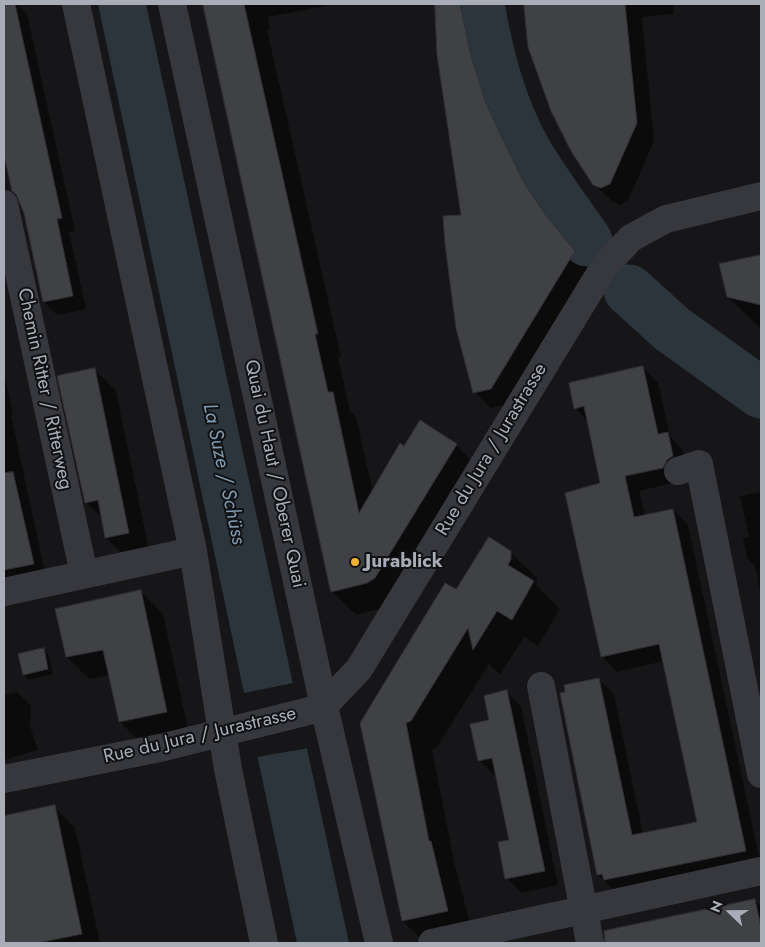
<!DOCTYPE html>
<html>
<head>
<meta charset="utf-8">
<style>
	body { margin:0 }
	#map { position:relative; width:765px; height:947px; overflow:hidden; background:#161618; font-family:Jost,sans-serif }
	canvas { display:block }
	.frame { position:absolute; inset:0; border:5px solid #a8adb8; pointer-events:none }
	.north { position:absolute; left:705px; top:887px; width:50px; height:50px; -webkit-text-stroke:4px #111113; paint-order:stroke; rotate:292deg; font-size:14px; font-weight:700; line-height:20px; text-align:center; color:#a8adb8 }
	.north::after { content:''; display:block; margin:auto; width:18px; height:22px; background:#a8adb8; clip-path:polygon(50% 0,100% 100%,50% 72%,0 100%) }
</style>
</head>
<body>
<div id="map">
<canvas width="765" height="947"></canvas>
<div class="frame"></div>
<div class="north">N</div>
</div>
<script>
const g = document.querySelector('canvas').getContext('2d');
g.lineJoin = 'round';
function paint(path, color) { g.fillStyle = color; g.fill(path, 'evenodd'); }
function stroke(path, color, width, dash) { g.strokeStyle = color; g.lineWidth = width; g.lineCap = dash ? 'butt' : 'round'; g.setLineDash(dash || []); g.stroke(path); }
function write(font, color, halo, rows, align = 'center') {
  g.font = font + ' Jost,sans-serif'; g.lineWidth = 4; g.setLineDash([]); g.textBaseline = 'middle'; g.strokeStyle = halo; g.fillStyle = color; for (const [text, x, y, turn = 0] of rows) {
    g.save(); g.translate(x, y); g.rotate((+turn || 0) * Math.PI / 180); g.textAlign = isNaN(turn) ? turn : align; if (halo) g.strokeText(text, 0, 0); g.fillText(text, 0, 0); g.restore();
  }
}
const water = new Path2D(`
	M98,4H146L349,943H297Z`);
const pier = new Path2D(`
	M293,678L309,748L257,757L256,761L241,692L243,689L244,693L293,683Z`);
const shadow = new Path2D(`
	M4,4H17L27,14L75,231L69,232L86,309L57,315L44,302L25,212L18,195L13,190L4,147Z
	M205,4H336L268,17L270,29L267,30L341,357H338L350,411L356,417L373,493L405,447L456,445L479,469L390,606L356,615L333,592Z
	M436,4H472L486,69L501,119L540,201L563,235L590,268L507,404L491,408L474,392L462,217L438,55Z
	M525,4H673L674,14L642,17L654,141L628,201L620,205L613,202L594,184L529,47Z
	M761,256V329L728,297L721,265Z
	M643,368L658,383L670,436L682,449L687,472L678,482L639,491L645,516L673,510L688,525L761,866L614,890L598,875L599,679L614,694L643,834L698,823L664,661L617,672L602,656V484L588,421L575,408Z
	M94,369L116,391L150,555L129,560L106,538L103,519L86,502Z
	M4,372L13,415H11L46,577L4,586Z
	M761,492V597L755,566L747,558L743,538L749,537L740,496Z
	M510,552L537,578V586L560,609L538,646L524,637L500,675L489,664L437,747L432,750L455,866L474,938L425,943L403,921L361,723L457,591Z
	M140,591L163,614L189,734L142,744L120,722L110,675L89,679L67,657Z
	M43,649L49,655L53,674L29,680L24,675Z
	M17,692L31,706L30,726L38,750L4,760V695Z
	M506,692L521,706L558,885L521,893L507,878L510,841L497,774L494,775L479,760L491,721Z
	M54,806L75,828L100,943H4V818Z
	M755,900L761,907V943H612L635,938Z`);
const river = new Path2D(`
	M479,4C487,52 501,106 525,149C543,181 566,211 587,241
	M629,290L672,329L761,393`);
const building = new Path2D(`
	M4,4H15L62,218L57,219L73,296L43,302L24,213L16,194L12,191L4,155Z
	M203,4H244L318,334H315L328,392H333L359,513L400,443L404,446L420,420L457,444L375,578L367,583L331,592Z
	M435,4H460L470,52L485,101L504,142L524,183L547,217L575,251L491,389L473,393L456,328L445,244L443,216L461,215L437,55Z
	M524,4H625L637,123L610,184L601,188L593,185L571,151L551,111L528,47Z
	M761,255V305L727,297L719,264Z
	M643,366L658,434L668,432L673,456L667,460L663,468L625,476L634,517L673,509L746,851L604,880L602,874L597,875L576,772L560,693L565,692L564,685L599,678L632,835L697,822L659,644L601,657L565,493L600,483L584,406L574,409L569,383Z
	M95,368L129,533L105,538L98,500L85,503L57,376Z
	M13,472L34,564L4,570V473Z
	M489,537L511,551V559L508,565L534,581L512,620L497,611L473,650L468,628L411,721L406,723L429,841H431L448,911L402,921L360,723L445,583L456,589Z
	M141,590L167,712L119,722L103,650L66,657L55,609Z
	M44,648L48,669L23,675L18,654Z
	M507,690L545,871L505,879L498,842L509,840L492,758L478,761L470,724L489,720L484,696Z
	M55,805L82,934L37,943H4V816Z
	M755,899L761,927V943H605L604,931Z`);
const minor = new Path2D(`
	M76,4L193,551L228,769L264,943
	M172,4L324,706L379,943
	M4,204L84,574
	M678,471L699,464L761,774
	M4,592L193,551
	M541,686L590,943
	M4,779L160,748L305,712L324,706L359,669L604,267L631,238L666,219L761,196
	M432,943L761,871`);
const markers = [
	[355,562,5,"#f2b134"]
];
const streetNames = [
	["Chemin Ritter / Ritterweg",44,389,78],
	["Rue du Jura / Jurastrasse",492,450,-59],
	["Quai du Haut / Oberer Quai",274,474,78],
	["Rue du Jura / Jurastrasse",200,736,-13]
];
const poiNames = [
	["Jurablick",365,562]
];
const waterNames = [
	["La Suze / Schüss",223,474,78]
];
paint(water, '#2c353c');
paint(pier, '#161618');
paint(shadow, '#0007');
stroke(river, '#2c353c', 51);
paint(building, '#404145');
stroke(building, '#303034', 1);
stroke(minor, '#37383d', 28);
for (const [x, y, r, color] of markers) { const dot = new Path2D(); dot.arc(x, y, r, 0, 2 * Math.PI); g.fillStyle = color; g.fill(dot); stroke(dot, '#111113', 2); }
write('19px', '#a8adb8', '#111113', streetNames);
write('bold 19px', '#a8adb8', '#111113', poiNames, 'left');
write('italic 20px', '#7f9bb3', '#111113', waterNames);
</script>
</body>
</html>
